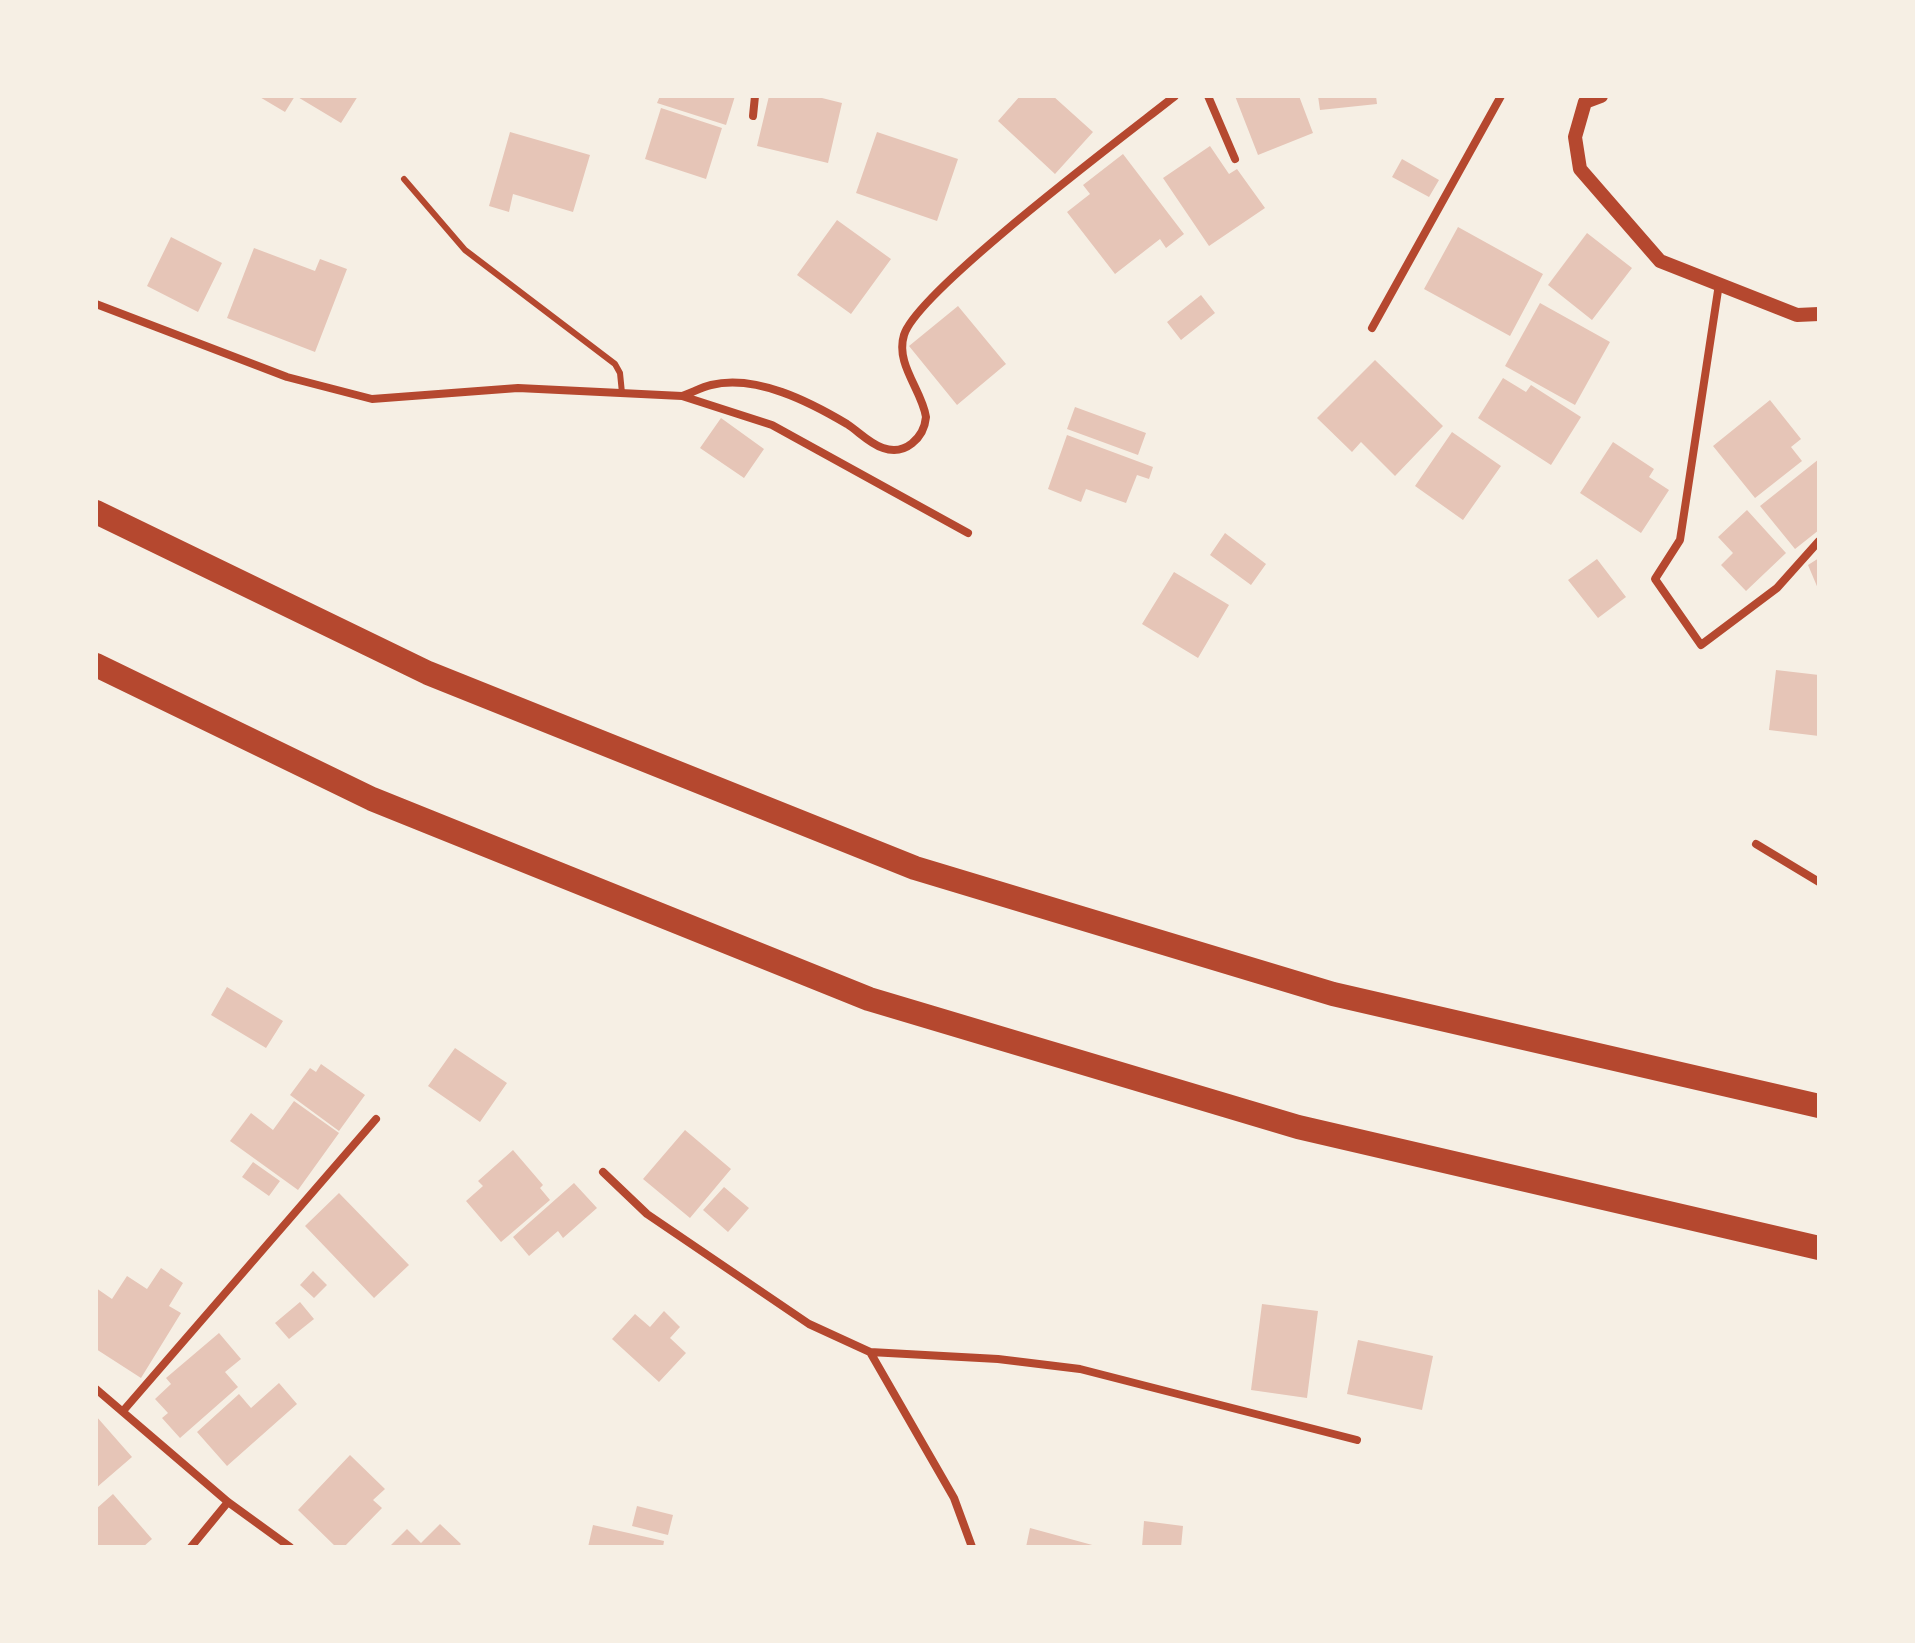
<!DOCTYPE html>
<html>
<head>
<meta charset="utf-8">
<style>
	body { margin:0 }
	#map { position:relative; width:1915px; height:1643px; overflow:hidden; background:#f6efe4; font-family:"Sofia Sans Condensed",sans-serif }
	canvas { display:block }
	.frame { position:absolute; inset:0; border:98px solid #f6efe4; pointer-events:none }
</style>
</head>
<body>
<div id="map">
<canvas width="1915" height="1643"></canvas>
<div class="frame"></div>
</div>
<script>
const g = document.querySelector('canvas').getContext('2d');
g.lineJoin = 'round';
function paint(path, color) { g.fillStyle = color; g.fill(path, 'evenodd'); }
function stroke(path, color, width, dash) { g.strokeStyle = color; g.lineWidth = width; g.lineCap = dash ? 'butt' : 'round'; g.setLineDash(dash || []); g.stroke(path); }
const building = new Path2D(`
	M258,96H295L285,112Z
	M296,96H358L341,123Z
	M660,96H735L726,125L657,103Z
	M769,96H814L842,103L828,163L757,146Z
	M1020,96H1053L1093,132L1055,174L998,121Z
	M1235,96H1299L1313,133L1258,155Z
	M1318,96H1376L1377,104L1320,110Z
	M661,108L722,128L706,179L645,159Z
	M510,132L590,155L573,212L513,194L509,212L489,206Z
	M877,132L958,159L937,221L856,193Z
	M1210,146L1229,174L1237,169L1265,208L1209,246L1163,178Z
	M1123,154L1184,234L1166,248L1160,239L1115,274L1067,212L1090,194L1083,185Z
	M1402,159L1439,180L1429,197L1392,177Z
	M837,220L891,259L851,314L797,275Z
	M1458,227L1543,274L1510,336L1424,289Z
	M1587,233L1632,268L1592,320L1548,285Z
	M171,237L222,263L198,312L147,286Z
	M254,248L315,271L320,259L347,269L315,352L227,318Z
	M1201,295L1215,313L1181,340L1167,322Z
	M1540,303L1610,342L1575,405L1505,366Z
	M958,306L1006,364L957,405L909,346Z
	M1375,360L1443,426L1395,476L1361,442L1352,452L1317,418Z
	M1503,378L1526,392L1531,385L1581,417L1551,465L1478,418Z
	M1770,400L1801,439L1791,447L1802,461L1755,498L1713,446Z
	M1075,407L1146,433L1138,455L1067,429Z
	M721,418L764,449L744,478L700,448Z
	M1452,432L1501,466L1463,520L1415,486Z
	M1067,435L1153,467L1149,479L1137,475L1126,503L1086,489L1081,502L1048,489Z
	M1613,442L1654,469L1649,477L1669,490L1641,533L1580,493Z
	M1819,459V530L1795,549L1760,506Z
	M1747,510L1786,553L1746,591L1721,565L1733,553L1718,537Z
	M1225,533L1266,564L1251,585L1210,555Z
	M1819,558V591L1808,565Z
	M1597,559L1626,597L1598,618L1568,580Z
	M1174,572L1229,605L1198,658L1142,624Z
	M1776,670L1819,675V736L1769,730Z
	M227,987L283,1021L266,1048L211,1015Z
	M455,1048L507,1083L480,1122L428,1086Z
	M321,1064L365,1095L339,1131L290,1095L310,1068L316,1072Z
	M294,1101L339,1133L298,1190L230,1141L251,1113L273,1130Z
	M685,1130L731,1169L690,1218L643,1179Z
	M513,1150L543,1185L540,1188L550,1200L501,1242L466,1201L483,1186L478,1181Z
	M253,1162L280,1181L269,1196L242,1177Z
	M574,1183L597,1208L563,1238L558,1231L529,1256L513,1237Z
	M724,1187L749,1208L728,1232L703,1210Z
	M339,1193L409,1265L374,1298L305,1226Z
	M161,1268L183,1283L169,1306L181,1313L141,1378L96,1349V1288L112,1299L127,1276L147,1289Z
	M313,1271L327,1285L314,1298L300,1285Z
	M300,1302L314,1319L289,1339L275,1323Z
	M1262,1304L1318,1311L1307,1398L1251,1390Z
	M664,1311L680,1327L670,1338L686,1353L659,1382L612,1339L635,1314L650,1327Z
	M219,1333L241,1359L225,1372L238,1387L180,1438L162,1418L168,1413L155,1399L171,1384L166,1378Z
	M1358,1340L1433,1356L1422,1410L1347,1394Z
	M279,1383L297,1404L227,1466L197,1432L239,1394L251,1408Z
	M96,1416L132,1457L96,1488Z
	M350,1455L385,1489L373,1500L382,1508L344,1547H336L298,1510Z
	M113,1494L152,1539L143,1547H96V1509Z
	M637,1506L673,1515L668,1535L632,1526Z
	M1144,1521L1183,1526L1181,1547H1142Z
	M440,1524L461,1544L458,1547H389L407,1529L421,1543Z
	M593,1525L664,1541L663,1547H588Z
	M1030,1528L1096,1546V1547H1026Z`);
const service = new Path2D(`
	M404,179L465,250L615,364L620,373L622,393`);
const minor = new Path2D(`
	M1208,96L1235,159
	M753,116L755,96
	M1719,284L1680,540L1655,579L1701,645L1777,588L1819,541
	M96,304L287,377L372,399L518,388L682,396L772,425L968,533
	M1372,328L1501,96
	M682,396C691,393 702,387 711,385C756,374 810,402 847,424C858,431 870,444 883,448C905,456 924,438 926,417C922,390 895,364 904,335C917,291 1127,134 1175,96
	M1756,844L1819,882
	M603,1172L647,1214L809,1324L870,1352L954,1498L972,1547
	M870,1352L998,1359L1080,1369L1357,1440
	M96,1389L228,1502L290,1547
	M123,1411L376,1119
	M191,1547L228,1502`);
const tertiary = new Path2D(`
	M1601,96L1585,102L1575,137L1580,169L1660,261L1797,315L1819,314`);
const motorway = new Path2D(`
	M96,512L428,673L915,868L1333,994L1819,1106
	M96,665L372,799L869,999L1298,1127L1819,1248`);
paint(building, '#e6c5b7');
stroke(service, '#b5482f', 6);
stroke(minor, '#b5482f', 8);
stroke(tertiary, '#b5482f', 14);
stroke(motorway, '#b5482f', 24);
</script>
</body>
</html>
